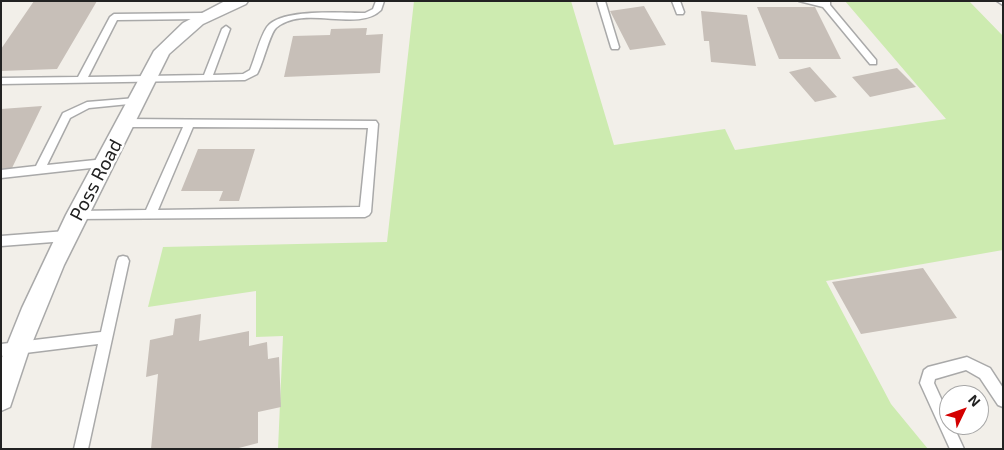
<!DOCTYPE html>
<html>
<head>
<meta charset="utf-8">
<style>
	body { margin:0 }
	#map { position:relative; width:1004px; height:450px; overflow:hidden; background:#f2efe9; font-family:"Exo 2",sans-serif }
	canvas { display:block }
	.frame { position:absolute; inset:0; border:2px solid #222; pointer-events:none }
	.north { position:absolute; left:939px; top:385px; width:50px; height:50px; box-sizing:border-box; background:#fff; border:1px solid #a7a7a7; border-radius:50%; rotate:48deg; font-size:14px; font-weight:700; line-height:20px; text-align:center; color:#222 }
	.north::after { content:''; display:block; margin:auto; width:18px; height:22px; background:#d40000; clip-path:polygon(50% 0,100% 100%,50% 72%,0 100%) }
</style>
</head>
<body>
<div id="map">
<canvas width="1004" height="450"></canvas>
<div class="frame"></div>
<div class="north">N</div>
</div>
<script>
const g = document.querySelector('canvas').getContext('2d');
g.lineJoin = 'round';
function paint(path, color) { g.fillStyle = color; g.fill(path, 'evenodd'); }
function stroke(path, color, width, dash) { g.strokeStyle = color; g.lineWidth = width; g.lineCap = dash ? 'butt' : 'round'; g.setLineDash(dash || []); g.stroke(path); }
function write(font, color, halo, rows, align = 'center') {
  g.font = font + ' "Exo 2",sans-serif'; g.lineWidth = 5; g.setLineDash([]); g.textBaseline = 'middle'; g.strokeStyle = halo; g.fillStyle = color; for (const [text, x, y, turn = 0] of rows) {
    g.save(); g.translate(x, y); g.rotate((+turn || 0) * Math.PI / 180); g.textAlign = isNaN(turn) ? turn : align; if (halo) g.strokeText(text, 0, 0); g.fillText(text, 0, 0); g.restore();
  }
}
const grass = new Path2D(`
	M414,1H571L614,145L725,129L735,150L946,119L845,1H969L1003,36V250L826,281L891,404L928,449H278L283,336L256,337V291L148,307L163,247L387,242Z`);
const building = new Path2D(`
	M34,1H97L57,69L1,71V49Z
	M644,6L666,45L630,50L610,11Z
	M757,7H815L841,59H779Z
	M701,11L747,15L756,66L711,62L709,41H704Z
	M367,28L366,35L383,34L380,73L284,77L293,36L330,35L331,29Z
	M810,67L837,97L815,102L789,72Z
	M897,68L916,87L870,97L852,77Z
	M42,106L12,168L1,169V109Z
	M198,149H255L239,201H219L223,191H181Z
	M923,268L957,318L861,334L832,282Z
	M201,314L199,341L249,331V346L267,342L268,359L279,357L281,407L258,412V443L235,449H151L158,374L146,377L150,340L173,335L175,319Z`);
const service = new Path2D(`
	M376,1H384L381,10C358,33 303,4 276,28C270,33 263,64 257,74L245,80L1,84V78L78,77L110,17L114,14L203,13L207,16L203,19L117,20L88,77L204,75L222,29L226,26L230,29L213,75L243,74L250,70C255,58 260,37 267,27C280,8 344,13 365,13L373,9Z
	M597,1H605L619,47L618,49H612L611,47Z
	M672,1H680L684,12L683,14H677Z
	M799,1H830V5L876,60V64H870L823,7Z
	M997,1H1003V5Z
	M136,98L139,99V103L89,108L70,118L47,165L105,159L109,160L110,163L109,166L1,178V170L36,166L63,113L87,102Z
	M125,119L376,121L378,124L371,212L369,215L365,217L73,219L71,216L73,213L77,211L146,210L183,127H125L120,123ZM193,127L368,128L360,207L158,210Z
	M66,231L70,233L72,236L70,239L66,241L1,246V236Z
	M123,256L127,257L129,261L88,449H74L98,344L1,356V344L101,332L117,261L119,257Z
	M967,357L990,368L1003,388V407L998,405L980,378L966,370L935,379L934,383L949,416V425H953L964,449H950L920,383L924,370L928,367Z`);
const minor = new Path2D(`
	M225,1H248L246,4L203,24L169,54L64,265L28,353L10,407L1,411V360L22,308L66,215L154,51L183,23Z`);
const streetNames = [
	["Poss Road",96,180,-62]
];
paint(grass, '#cdebb0');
paint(building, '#c7bfb8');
stroke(service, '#a9a9a9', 3);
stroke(minor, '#a9a9a9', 3);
paint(service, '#fff');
paint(minor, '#fff');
write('19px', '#222', '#fff', streetNames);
</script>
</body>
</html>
